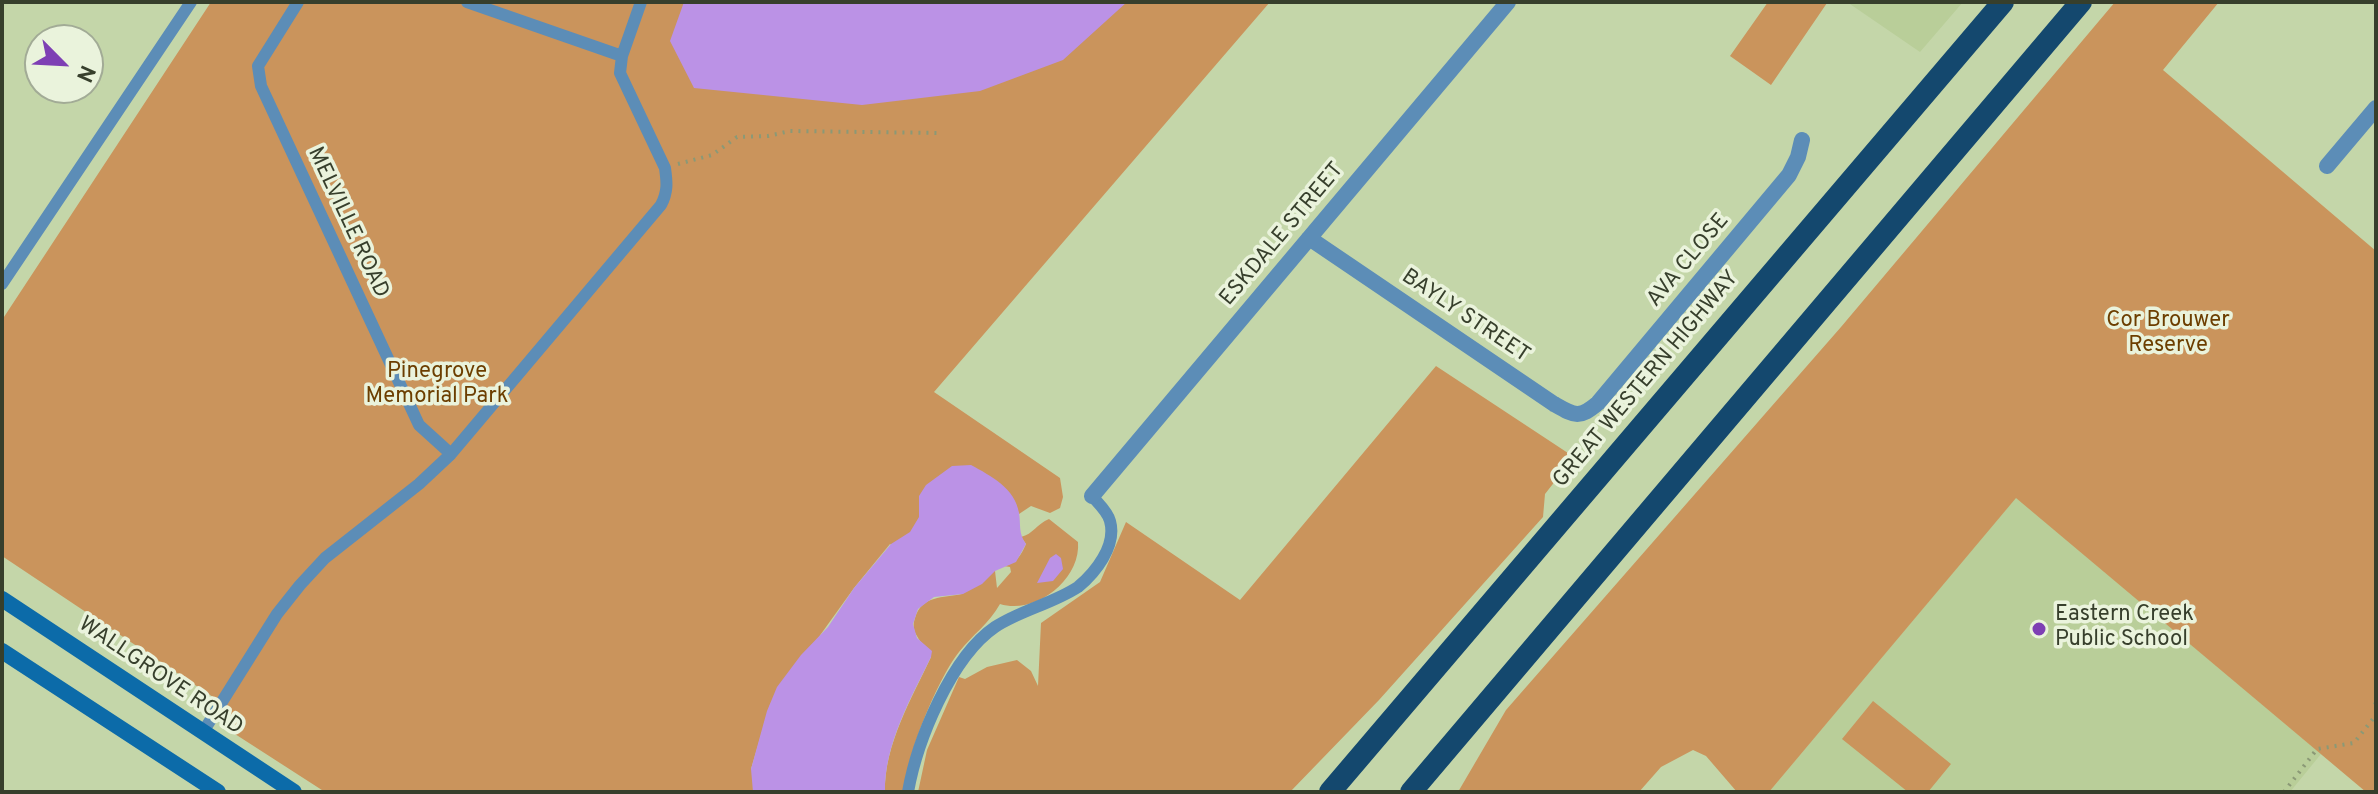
<!DOCTYPE html>
<html>
<head>
<meta charset="utf-8">
<style>
	body { margin:0 }
	#map { position:relative; width:2378px; height:794px; overflow:hidden; background:#c4d6a9; font-family:Overpass,sans-serif }
	canvas { display:block }
	.frame { position:absolute; inset:0; border:4px solid #373f2c; pointer-events:none }
	.north { position:absolute; left:24px; top:24px; width:80px; height:80px; box-sizing:border-box; background:#eaf3dc; border:2px solid #a2ab96; border-radius:50%; rotate:114deg; font-size:22px; font-weight:700; line-height:32px; text-align:center; color:#373f2c }
	.north::after { content:''; display:block; margin:auto; width:28px; height:36px; background:#7e3fb4; clip-path:polygon(50% 0,100% 100%,50% 72%,0 100%) }
</style>
</head>
<body>
<div id="map">
<canvas width="2378" height="794"></canvas>
<div class="frame"></div>
<div class="north">N</div>
</div>
<script>
const g = document.querySelector('canvas').getContext('2d');
g.lineJoin = 'round';
function paint(path, color) { g.fillStyle = color; g.fill(path, 'evenodd'); }
function stroke(path, color, width, dash) { g.strokeStyle = color; g.lineWidth = width; g.lineCap = dash ? 'butt' : 'round'; g.setLineDash(dash || []); g.stroke(path); }
function write(font, color, halo, rows, align = 'center') {
  g.font = font + ' Overpass,sans-serif'; g.lineWidth = 7; g.setLineDash([]); g.textBaseline = 'middle'; g.strokeStyle = halo; g.fillStyle = color; for (const [text, x, y, turn = 0] of rows) {
    g.save(); g.translate(x, y); g.rotate((+turn || 0) * Math.PI / 180); g.textAlign = isNaN(turn) ? turn : align; if (halo) g.strokeText(text, 0, 0); g.fillText(text, 0, 0); g.restore();
  }
}
const built = new Path2D(`
	M1847,2H1963L1920,52Z
	M2016,497L2321,754L2290,792H1769Z`);
const green = new Path2D(`
	M211,2H1270L934,392L1060,478L1063,497L1060,508L1050,513L1031,506L1019,514L1015,502L995,571L997,588L1011,572L1010,567L1004,566C1017,563 1021,555 1026,544L1021,537C1033,534 1037,524 1049,519L1078,542C1081,580 1035,615 1000,604C989,624 972,635 959,652C937,680 906,757 904,792H885C884,745 912,698 931,657C927,648 921,644 917,636C913,630 913,624 915,618C922,595 943,598 962,594L890,544L854,588L770,705L751,769L796,792H325L221,725L228,707L2,556V320Z
	M1768,2L1827,3L1771,85L1730,56Z
	M2115,2H2219L2163,70L2376,251V792H2366L2016,498L1769,792H1737L1706,756L1693,750L1661,767L1639,792H1458L1506,710L1841,327Z
	M1436,366L1574,457L1545,494L1543,517L1379,700L1290,792H918L927,750L959,677L965,679L987,667L1017,660L1031,671L1038,686L1041,623L1100,582L1126,522L1240,600Z
	M1873,701L1951,764L1928,792H1908L1842,739Z`);
const water = new Path2D(`
	M684,2H1127L1063,60L980,91L862,105L694,88L670,41Z
	M971,465C991,476 1015,488 1019,513C1021,525 1018,533 1026,544L1016,562L995,571L982,584L963,594L934,597L918,609L913,624L917,638L932,651L931,657C911,698 884,745 885,792H753L751,769L767,711L777,687L801,655L828,627L854,588L891,544L910,532L919,517V496L926,485L952,466Z
	M1056,554L1061,558L1063,569L1053,581L1037,583L1050,558Z`);
const path = new Path2D(`
	M678,164L712,155L737,137L768,136L790,131L941,133
	M2374,702L2376,703
	M2284,792L2317,749L2354,743L2376,715`);
const service = new Path2D(`
	M298,2L258,66L261,86L419,425L451,454
	M467,2L622,56
	M2,284L191,2
	M203,732L277,614L300,585L325,558L419,484L451,454L661,205C668,192 667,182 665,168L620,73L622,56L641,2
	M908,792C917,741 951,657 995,627C1021,610 1052,604 1078,587C1095,573 1117,546 1110,521C1108,512 1098,503 1092,496`);
const minor = new Path2D(`
	M2327,166L2376,108
	M1309,238L1554,404C1575,416 1579,419 1598,403L1789,175L1798,157L1802,140
	M1092,496L1508,2`);
const secondary = new Path2D(`
	M2,599L294,792
	M2,651L218,792`);
const trunk = new Path2D(`
	M1330,792L2003,2
	M1411,792L2081,2`);
const markers = [
	[2039,629,8,"#7e3fb4"]
];
const streetNames = [
	["MELVILLE ROAD",347,223,65],
	["ESKDALE STREET",1283,235,-50],
	["AVA CLOSE",1689,261,-50],
	["BAYLY STREET",1465,317,34],
	["GREAT WESTERN HIGHWAY",1647,380,-50],
	["WALLGROVE ROAD",160,677,34]
];
const parkNames = [
	["Cor Brouwer",2168,322],
	["Reserve",2168,347],
	["Pinegrove",437,373],
	["Memorial Park",437,398]
];
const poiNames = [
	["Eastern Creek",2055,616],
	["Public School",2055,641]
];
paint(built, '#b9ce99');
paint(green, '#ca945c');
paint(water, '#bb92e6');
stroke(path, '#8b9976', 4, [2, 6]);
stroke(service, '#5c8db7', 12);
stroke(minor, '#5c8db7', 16);
stroke(secondary, '#0c6ba9', 16);
stroke(trunk, '#14486e', 22);
for (const [x, y, r, color] of markers) { const dot = new Path2D(); dot.arc(x, y, r, 0, 2 * Math.PI); g.fillStyle = color; g.fill(dot); stroke(dot, '#eaf3dc', 3); }
write('22px', '#373f2c', '#eaf3dc', streetNames);
write('22px', '#6c3e00', '#eaf3dc', parkNames);
write('22px', '#373f2c', '#eaf3dc', poiNames, 'left');
</script>
</body>
</html>
